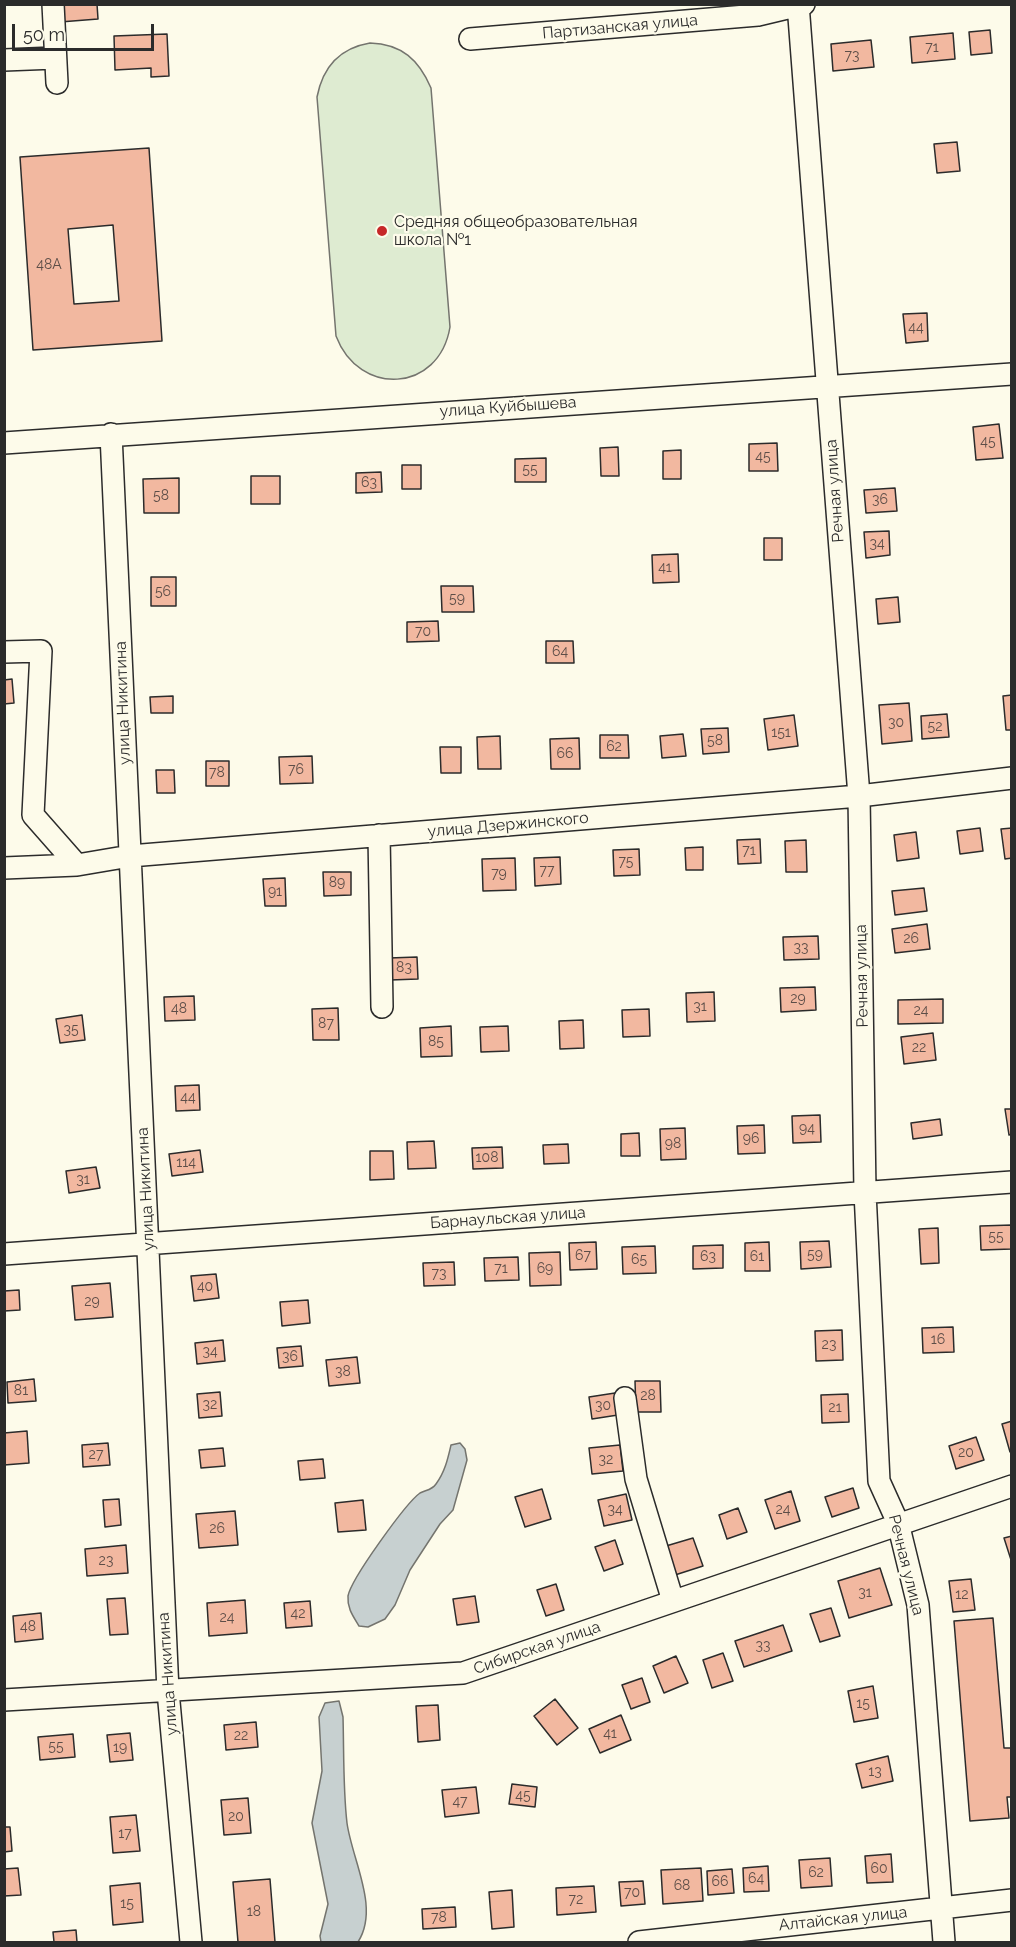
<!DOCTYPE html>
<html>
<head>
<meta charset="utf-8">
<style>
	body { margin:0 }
	#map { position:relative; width:1016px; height:1947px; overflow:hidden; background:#fdfbea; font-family:Raleway,sans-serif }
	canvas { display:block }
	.frame { position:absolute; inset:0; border:6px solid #2b2b2b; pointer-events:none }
	.scale { position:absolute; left:12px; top:24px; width:142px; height:27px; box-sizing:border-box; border:3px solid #2b2b2b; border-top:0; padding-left:8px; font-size:18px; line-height:21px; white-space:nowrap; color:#2b2b2b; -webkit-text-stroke:4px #fdfbea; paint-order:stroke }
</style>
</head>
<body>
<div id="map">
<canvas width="1016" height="1947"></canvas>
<div class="frame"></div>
<div class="scale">50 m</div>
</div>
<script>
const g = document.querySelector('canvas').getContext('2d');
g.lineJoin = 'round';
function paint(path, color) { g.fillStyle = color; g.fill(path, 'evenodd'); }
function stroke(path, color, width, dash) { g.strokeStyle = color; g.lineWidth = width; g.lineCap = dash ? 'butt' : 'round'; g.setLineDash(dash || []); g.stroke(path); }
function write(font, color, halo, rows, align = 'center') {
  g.font = font + ' Raleway,sans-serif'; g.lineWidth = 4.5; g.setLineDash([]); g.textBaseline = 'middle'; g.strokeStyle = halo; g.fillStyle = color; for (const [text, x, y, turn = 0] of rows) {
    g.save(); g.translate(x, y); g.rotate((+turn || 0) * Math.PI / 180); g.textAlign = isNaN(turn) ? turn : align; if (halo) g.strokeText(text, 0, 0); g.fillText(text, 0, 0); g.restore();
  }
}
const green = new Path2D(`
	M370,43C402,44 419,60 431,88L450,327C439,393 359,397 336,336L317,97C323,66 340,48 370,43Z`);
const water = new Path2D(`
	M460,1443L465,1449L467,1460L453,1510L440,1524L410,1570L395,1605L385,1619L368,1627L359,1626C353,1616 347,1608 348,1596C351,1579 406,1503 420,1493C426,1490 432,1490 436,1484C445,1472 448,1458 451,1445Z
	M339,1701L343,1717C344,1752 343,1789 347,1823C352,1860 380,1908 358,1942H321L320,1936L328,1904L312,1823L322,1771L319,1717L325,1703Z`);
const building = new Path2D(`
	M59,4H97L98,19L60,22Z
	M990,30L992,53L971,55L969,32Z
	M953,33L955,59L912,63L910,37Z
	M167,34L169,76L151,77V68L115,70L114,36Z
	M871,40L874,67L833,71L831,44Z
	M957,142L960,171L937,173L934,144Z
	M149,148L162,341L33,350L20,157ZM113,225L119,301L74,304L68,229Z
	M927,313L928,341L906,343L903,314Z
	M999,424L1003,458L976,460L973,427Z
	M777,443L778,471H749V444Z
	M618,447L619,476H601L600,448Z
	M681,450V479H663V451Z
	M546,458V482H515V459Z
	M402,465H421V489H402Z
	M381,472L382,492L356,493V473Z
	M251,476H280V504H251Z
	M179,478V513H144L143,479Z
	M895,488L897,511L866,513L864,490Z
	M889,531L890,555L866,558L864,532Z
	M764,538H782V560H764Z
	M678,554L679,582L653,583L652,555Z
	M151,577H176V606H151Z
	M441,586H473L474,612H442Z
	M898,597L900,622L878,624L876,599Z
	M438,621L439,641L407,642V622Z
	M546,641H573L574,663H546Z
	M12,679L14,703L4,704V680Z
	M1012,695V730H1006L1003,696Z
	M173,696V713H151L150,697Z
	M909,703L912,741L882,744L879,705Z
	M947,714L949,737L922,739L921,716Z
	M794,715L798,746L768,750L764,719Z
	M728,728L729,752L703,754L701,729Z
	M683,734L686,756L662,758L660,736Z
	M600,735H628L629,758H600Z
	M500,736L501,769H478L477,737Z
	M579,738L580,769H551L550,739Z
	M440,747H461V773H441Z
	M312,756L313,783L280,784L279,757Z
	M206,761H229V786H206Z
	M156,770H174L175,793H157Z
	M980,828L983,851L960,854L957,831Z
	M1012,828V858L1005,859L1001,829Z
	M916,832L919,858L897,861L894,835Z
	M760,839L761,863L738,864L737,840Z
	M806,840L807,872H786L785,841Z
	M703,847V870H686L685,848Z
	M639,849L640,875L614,876L613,850Z
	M560,857L561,884L535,886L534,858Z
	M515,858L516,890L483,891L482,859Z
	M323,872H351V895L324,896Z
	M285,878L286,906H265L263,879Z
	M924,888L927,911L895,915L892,891Z
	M927,924L930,949L895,953L892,929Z
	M818,936L819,959L784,960L783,937Z
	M417,957L418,979L390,980L389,958Z
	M815,987L816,1010L781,1012L780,988Z
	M714,992L715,1021L687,1022L686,993Z
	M194,996L195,1020L165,1021L164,997Z
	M943,999V1023L898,1024V1000Z
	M338,1008L339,1040H313L312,1009Z
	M649,1009L650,1036L623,1037L622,1010Z
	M82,1015L85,1040L60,1043L56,1019Z
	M583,1020L584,1048L560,1049L559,1021Z
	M451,1026L452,1056L421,1057L420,1028Z
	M508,1026L509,1051L481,1052L480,1027Z
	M933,1033L936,1060L904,1064L901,1037Z
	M199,1085L200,1110L176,1111L175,1086Z
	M1005,1109H1012V1134L1009,1135Z
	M820,1115L821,1142L793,1143L792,1116Z
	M940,1119L942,1135L913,1139L911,1123Z
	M764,1125L765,1153L738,1154L737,1126Z
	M685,1128L686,1159L661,1160L660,1129Z
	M639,1133L640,1156H621V1134Z
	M434,1141L436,1168L408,1169L407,1142Z
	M568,1144L569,1163L544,1164L543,1145Z
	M502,1147L503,1168L473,1169L472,1148Z
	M200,1150L203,1172L172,1176L169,1154Z
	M370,1151H393L394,1179L370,1180Z
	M96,1167L100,1188L69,1193L66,1171Z
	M1012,1225V1249L981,1250L980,1226Z
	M938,1228L939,1263L921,1264L919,1229Z
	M829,1241L831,1267L801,1269L800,1242Z
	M596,1242L597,1269L570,1270L569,1243Z
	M769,1242L770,1271H745V1243Z
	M723,1245V1268L693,1269V1246Z
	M655,1246L656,1273L623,1274L622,1247Z
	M560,1252L561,1285L530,1286L529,1253Z
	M518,1257L519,1280L485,1281L484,1258Z
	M454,1262L455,1285L424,1286L423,1263Z
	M216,1274L219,1298L194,1301L191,1276Z
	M110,1283L113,1317L75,1320L72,1286Z
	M19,1290L20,1310L4,1311V1291Z
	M308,1300L310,1323L282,1326L280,1302Z
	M953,1327L954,1352L923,1353L922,1328Z
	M842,1330L843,1360L816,1361L815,1331Z
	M223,1340L225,1361L197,1364L195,1343Z
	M301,1346L303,1366L279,1368L277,1348Z
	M357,1357L360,1383L329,1386L326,1360Z
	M34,1379L36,1401L8,1403L7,1382Z
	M635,1381H660L661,1412H636Z
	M220,1392L222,1416L199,1418L197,1394Z
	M615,1393L618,1415L592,1419L589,1397Z
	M848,1394L849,1422L822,1423L821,1395Z
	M1012,1421V1451L1010,1452L1002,1424Z
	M27,1431L29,1463L4,1465V1433Z
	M976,1437L984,1460L956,1469L949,1446Z
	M108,1443L110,1465L83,1467L82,1445Z
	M620,1445L623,1471L592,1474L589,1448Z
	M223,1448L225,1466L201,1468L199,1450Z
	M323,1459L325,1478L300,1480L298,1461Z
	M853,1488L859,1508L832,1517L825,1497Z
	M542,1489L551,1519L525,1527L515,1497Z
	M791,1491L800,1521L775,1529L765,1500Z
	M626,1494L632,1520L604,1526L598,1500Z
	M119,1499L121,1525L105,1527L103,1500Z
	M363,1500L366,1530L338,1532L335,1503Z
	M738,1508L747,1532L727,1539L719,1515Z
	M235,1511L238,1545L199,1548L196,1514Z
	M1012,1536V1563L1004,1538Z
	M693,1538L703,1566L675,1575L666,1546Z
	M615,1540L623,1564L604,1571L595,1547Z
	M126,1545L128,1573L87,1576L85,1549Z
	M880,1568L892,1605L849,1618L838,1581Z
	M971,1579L975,1610L953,1612L949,1581Z
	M556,1584L564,1610L546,1616L537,1590Z
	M475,1596L479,1622L457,1625L453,1599Z
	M125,1598L128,1634L110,1635L107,1599Z
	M245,1600L247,1633L209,1636L207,1603Z
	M310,1601L312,1626L286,1628L284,1603Z
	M831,1608L840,1636L820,1642L810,1614Z
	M41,1613L43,1639L15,1642L13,1616Z
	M993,1618L1004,1748H1012V1797H1007L1009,1818L970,1821L954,1621Z
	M783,1625L792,1651L744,1667L735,1641Z
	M723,1653L733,1681L712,1688L703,1660Z
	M676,1656L688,1683L664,1693L653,1666Z
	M642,1678L650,1702L631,1709L622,1685Z
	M873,1686L878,1718L854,1722L848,1691Z
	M555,1699L578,1728L557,1745L534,1716Z
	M438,1705L440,1740L418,1742L416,1706Z
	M621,1715L631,1740L600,1753L589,1729Z
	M256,1722L258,1747L226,1750L224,1725Z
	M130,1733L133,1760L110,1762L107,1735Z
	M73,1734L75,1757L40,1760L38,1737Z
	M888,1756L893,1781L862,1788L856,1764Z
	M512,1784L537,1787L535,1807L509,1804Z
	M476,1787L479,1813L445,1817L442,1790Z
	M248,1798L251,1833L224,1835L221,1800Z
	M136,1815L140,1851L113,1853L110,1817Z
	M4,1827H10L12,1851L4,1852Z
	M891,1854L893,1882L867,1883L865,1856Z
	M830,1858L832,1886L801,1888L799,1860Z
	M768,1866L769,1891L744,1892L743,1868Z
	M18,1868L21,1895L4,1896V1869Z
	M701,1868L703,1901L663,1904L661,1870Z
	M732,1869L734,1893L708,1895L707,1871Z
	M270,1879L275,1942H238L233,1882Z
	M643,1881L645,1904L621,1906L619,1882Z
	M140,1883L143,1922L113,1925L110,1886Z
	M594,1886L596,1912L557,1915L556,1888Z
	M512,1890L514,1927L492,1929L489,1892Z
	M455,1907L456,1927L423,1929L422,1909Z
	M76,1930L77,1942H54L53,1932Z`);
const minor = new Path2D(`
	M53,4L57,83
	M798,4L859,796L865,1192L879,1481L898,1523L918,1605L944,1942
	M470,39L758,15L804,4
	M4,60L55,58
	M111,434L168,1691L191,1942
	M4,443L1012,374
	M4,652L41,651L33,815L77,865
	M379,835L382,1007
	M4,868L77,865L130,856L859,796L1012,778
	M4,1254L1012,1182
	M625,1398L636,1479L673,1601
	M4,1700L463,1673L1012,1486
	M639,1942L1012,1900`);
const markers = [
	[382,231,6,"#c62828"]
];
const numberNames = [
	["71",932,48],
	["73",852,56],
	["48А",49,265],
	["44",916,328],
	["45",988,442],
	["45",763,457],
	["55",530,470],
	["63",369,483],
	["58",161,496],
	["36",880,500],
	["34",877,544],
	["41",665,568],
	["56",163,592],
	["59",457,599],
	["70",423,632],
	["64",560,652],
	["30",896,723],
	["52",935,727],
	["151",781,733],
	["58",715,741],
	["62",614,747],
	["66",565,754],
	["76",296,770],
	["78",217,773],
	["71",749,851],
	["75",626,862],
	["77",547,871],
	["79",499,874],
	["89",337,883],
	["91",275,892],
	["26",911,939],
	["33",801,948],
	["83",404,968],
	["29",798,999],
	["31",700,1007],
	["48",179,1009],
	["24",921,1011],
	["87",326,1024],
	["35",71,1030],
	["85",436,1042],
	["22",919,1048],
	["44",188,1098],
	["94",807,1129],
	["96",751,1139],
	["98",673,1144],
	["108",487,1158],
	["114",186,1163],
	["31",83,1180],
	["55",996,1237],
	["59",815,1255],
	["67",583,1256],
	["63",708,1257],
	["61",757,1257],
	["65",639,1260],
	["71",501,1269],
	["69",545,1269],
	["73",439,1274],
	["40",205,1287],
	["29",92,1302],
	["16",938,1340],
	["23",829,1345],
	["34",210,1352],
	["36",290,1357],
	["38",343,1372],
	["81",21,1391],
	["28",648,1396],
	["32",210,1405],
	["30",603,1406],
	["21",835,1408],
	["20",966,1453],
	["27",96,1455],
	["32",606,1460],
	["34",615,1510],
	["24",783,1510],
	["26",217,1529],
	["23",106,1561],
	["31",865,1593],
	["12",962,1595],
	["42",298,1614],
	["24",227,1618],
	["48",28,1627],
	["33",763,1646],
	["15",863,1704],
	["41",610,1734],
	["22",241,1736],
	["55",56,1747],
	["19",120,1748],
	["13",875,1772],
	["45",523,1796],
	["47",460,1802],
	["20",236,1817],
	["17",125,1834],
	["60",879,1869],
	["62",816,1873],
	["64",756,1879],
	["66",720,1882],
	["68",682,1886],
	["70",632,1893],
	["72",576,1900],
	["15",127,1904],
	["18",254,1912],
	["78",439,1918]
];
const streetNames = [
	["Партизанская улица",620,27,-5],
	["улица Куйбышева",508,407,-4],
	["Речная улица",835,491,-94],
	["улица Никитина",123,703,-92],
	["улица Дзержинского",508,825,-5],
	["Речная улица",862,976,-91],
	["улица Никитина",146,1189,-93],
	["Барнаульская улица",508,1218,-4],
	["Речная улица",906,1565,76],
	["Сибирская улица",537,1648,-19],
	["улица Никитина",168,1674,-94],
	["Алтайская улица",843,1919,-6]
];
const poiNames = [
	["Средняя общеобразовательная",394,222],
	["школа №1",394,240]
];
paint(green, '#deebd1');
stroke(green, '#74746e', 1.5);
paint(water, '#c7d0d0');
stroke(water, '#74746e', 1.5);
paint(building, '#f2b8a0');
stroke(building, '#2b2b2b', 1.5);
stroke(minor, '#2b2b2b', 24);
stroke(minor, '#fdfbea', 21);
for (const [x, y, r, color] of markers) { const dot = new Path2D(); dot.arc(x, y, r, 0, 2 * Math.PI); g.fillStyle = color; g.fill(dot); stroke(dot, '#fdfbea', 2); }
write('14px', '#5d4e48', null, numberNames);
write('16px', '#2b2b2b', '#fdfbea', streetNames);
write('16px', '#2b2b2b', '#fdfbea', poiNames, 'left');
</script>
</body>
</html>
